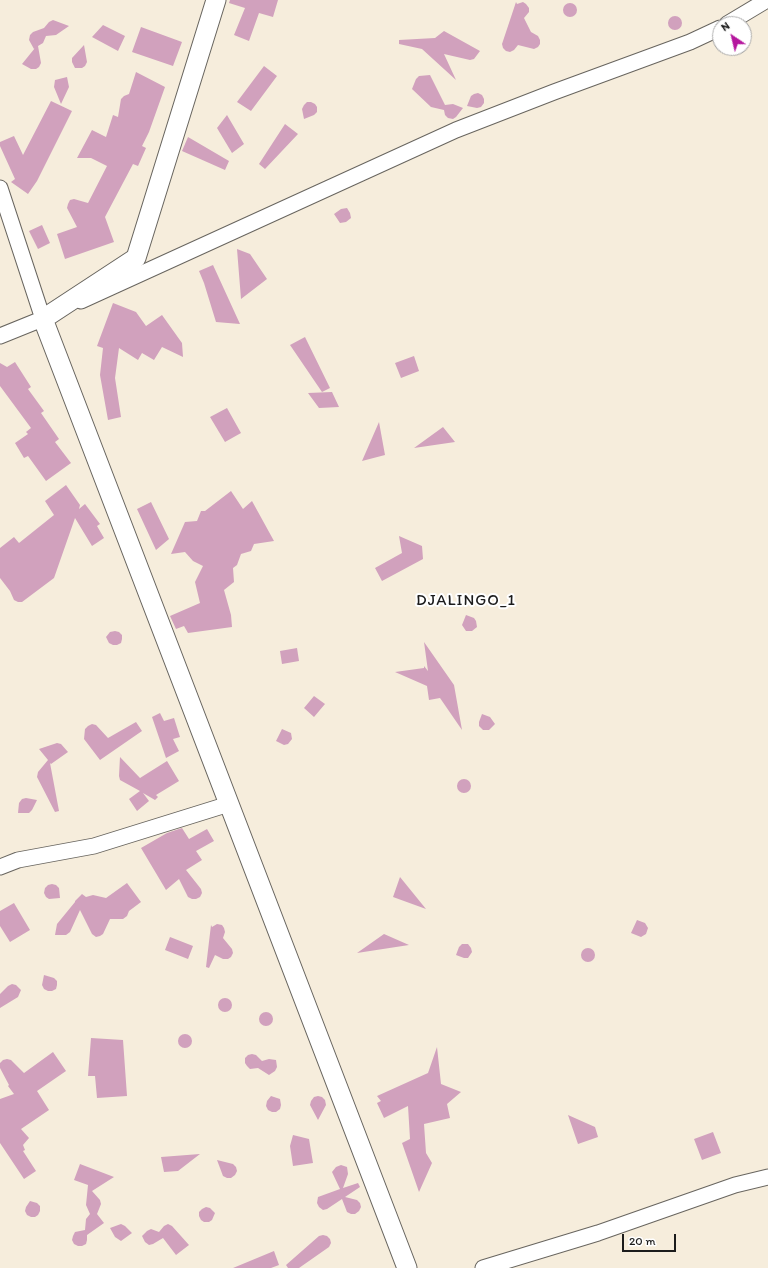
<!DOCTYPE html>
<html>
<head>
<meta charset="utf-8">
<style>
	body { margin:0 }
	#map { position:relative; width:768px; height:1268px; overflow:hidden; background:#f6eddc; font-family:Itim,sans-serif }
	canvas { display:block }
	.north { position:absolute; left:712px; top:16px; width:40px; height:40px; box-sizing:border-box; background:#fff; border:1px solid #a4a4a4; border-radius:50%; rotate:325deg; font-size:11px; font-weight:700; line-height:16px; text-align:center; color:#1c1c1c }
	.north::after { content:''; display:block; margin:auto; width:14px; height:18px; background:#b5179e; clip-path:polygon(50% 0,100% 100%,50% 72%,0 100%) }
	.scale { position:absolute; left:622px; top:1234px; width:54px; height:18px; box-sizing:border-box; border:2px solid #1c1c1c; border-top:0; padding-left:5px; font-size:12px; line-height:14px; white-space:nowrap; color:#1c1c1c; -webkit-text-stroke:3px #fff; paint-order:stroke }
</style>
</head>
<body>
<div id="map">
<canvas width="768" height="1268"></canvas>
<div class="north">N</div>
<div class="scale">20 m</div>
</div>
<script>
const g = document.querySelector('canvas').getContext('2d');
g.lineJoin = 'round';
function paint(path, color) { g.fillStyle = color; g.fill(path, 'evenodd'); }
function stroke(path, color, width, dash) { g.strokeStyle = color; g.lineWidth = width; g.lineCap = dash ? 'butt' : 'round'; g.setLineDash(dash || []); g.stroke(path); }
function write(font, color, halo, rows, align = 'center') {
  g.font = font + ' Itim,sans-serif'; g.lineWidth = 4; g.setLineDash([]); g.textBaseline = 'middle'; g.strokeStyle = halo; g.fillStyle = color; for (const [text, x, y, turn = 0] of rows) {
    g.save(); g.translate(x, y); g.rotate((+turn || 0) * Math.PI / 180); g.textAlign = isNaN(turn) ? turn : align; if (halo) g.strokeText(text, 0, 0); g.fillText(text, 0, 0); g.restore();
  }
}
const building = new Path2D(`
	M230,0H278L273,17L259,13L249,41L234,35L245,8L229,3Z
	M516,2L517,4L523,2L526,4L529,8V12L524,18L531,32L538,36L540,40V44L538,47L534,49L518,45L514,50L510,52L506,51L503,48L502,44Z
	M563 10a7 7 0 1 1 14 0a7 7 0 1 1-14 0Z
	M668 23a7 7 0 1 1 14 0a7 7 0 1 1-14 0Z
	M53,20L69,26L56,35L46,36L43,43L38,46L41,63L39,67L36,69H31L22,64L35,48L34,49L29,40L30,35L33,32L44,28L49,22Z
	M103,25L125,36L118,51L92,37Z
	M141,27L182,42L173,66L132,52Z
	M444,31L480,51L474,59L470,60L444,54L456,80L422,49L399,44V40L435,38Z
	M84,45L87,62L85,66L82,68H75L72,62V58Z
	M264,66L277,76L251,111L237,102Z
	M136,72L165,87L149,132L142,146L146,148L138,166L133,164L105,217L114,242L65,259L57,234L77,227L67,208L68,204L70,200L74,199L88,203L107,166L91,158H77L92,130L106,137L113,115L118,117L121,99L124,96L129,94Z
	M430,75L445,105L453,104L463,108L456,117L453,119L448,118L445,115L444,110L431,107L412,89L416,79L419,76Z
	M67,77L69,87L61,104L54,87L55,80Z
	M478,93L482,95L484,99V103L481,107L477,108L467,106L471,96L474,94Z
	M51,101L72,111L37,181L28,194L11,182L15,179L0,146V142L14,136L23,155Z
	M307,102H311L315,104L317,107V112L314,115L304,119L302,109L304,105Z
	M227,115L244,144L232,153L217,128Z
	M285,124L298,134L265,169L259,164Z
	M188,137L229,161L225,170L182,151Z
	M347,208L350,213L351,218L346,222L340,223L334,214L341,209Z
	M42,225L50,243L38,249L29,231Z
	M237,249L250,254L267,279L241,299Z
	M213,265L240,324L216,322L204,283L199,271Z
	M113,303L136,312L146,326L162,315L182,343L183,357L162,347L154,360L142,353L138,360L119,348L115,378L121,417L108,420L100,375L103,348L97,346Z
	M305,337L330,388L322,392L290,345Z
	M414,356L419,371L401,378L395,363Z
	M15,362L31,387L28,389L44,411L41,413L59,439L55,442L71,463L46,481L28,456L24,458L15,443L28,434L26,432L31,428L0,386V363L7,367Z
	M332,392L339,407L319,408L308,393Z
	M227,408L241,433L225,442L210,417Z
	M379,422L385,455L362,461Z
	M443,427L455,442L414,448Z
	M66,485L80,505L79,509L85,504L100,524L97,526L104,538L92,546L75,518L54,578L22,602H18L14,600L10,591L0,578V548L14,537L19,543L54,515L45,501Z
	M231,491L243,509L252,501L274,541L254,544L251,551L241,554L237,565L233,568L234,582L224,590L231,615L232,627L188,633L184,626L176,629L170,616L200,603L195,582L203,566L193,561L185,552L171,554L185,522L197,521L201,511H205Z
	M151,502L169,539L156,550L137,509Z
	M399,536L422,546L423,559L382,581L375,568L402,553Z
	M466,615L474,618L476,621L477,627L472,631H466L462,625Z
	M115,631L119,632L122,635V639L121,643L117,645H113L109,643L106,637L110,632Z
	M424,642L454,685L462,730L440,698L429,700L427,686L395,672L424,668V666L428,671Z
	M297,648L299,661L282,664L280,651Z
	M314,696L325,704L314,717L304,708Z
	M160,713L164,721L174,718L180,737L173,739L179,751L166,758L152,717Z
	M482,714L490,717L495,724L489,730H483L479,726V722Z
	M136,722L142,731L100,760L84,739L85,729L88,726L92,724L96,725L108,738Z
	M282,729L291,733L292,739L288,744L284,745L276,741Z
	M57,743L61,744L68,752L51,764L50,763L59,811L55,812L37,777L38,772L48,760L39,749Z
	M120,757L140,778L167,761L179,781L156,795L158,797L155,800L143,793L149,801L137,811L129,799L140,791L120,780L119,776Z
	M457 786a7 7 0 1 1 14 0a7 7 0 1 1-14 0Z
	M26,798L37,800L32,810L29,813H18L19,803L22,799Z
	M182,828L189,839L207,829L214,841L196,851L202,860L186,870L201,889L202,893L200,897L196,899H192L188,897L179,879L166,890L141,848L167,833Z
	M400,877L426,909L393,897Z
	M127,883L141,902L129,911L127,916L123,919H110L103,934L100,936L96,937L92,934L80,910L70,932L66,935H55L57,924L75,902V901L82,894L86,897L93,895L106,898Z
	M52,884L56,885L59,888L60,898L49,899L46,897L44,893L45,888L48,885Z
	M14,903L30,930L10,942L0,926V911Z
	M637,920L645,923L648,928L646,934L641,937L631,933Z
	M217,924L222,925L224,928L225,932L223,938L232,949L233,953L231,957L228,959H223L215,955L209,968L206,967L211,925L212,927Z
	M384,934L409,945L357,953Z
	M170,937L193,946L188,959L165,950Z
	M462,944H468L471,948L472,952L468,958H464L456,955L459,947Z
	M581 955a7 7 0 1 1 14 0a7 7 0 1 1-14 0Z
	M44,975L54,978L57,981V985L56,989L52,991H48L44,989L42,985Z
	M12,984L16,985L21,990L18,997L0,1008V994L8,986Z
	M218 1005a7 7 0 1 1 14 0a7 7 0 1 1-14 0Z
	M259 1019a7 7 0 1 1 14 0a7 7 0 1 1-14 0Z
	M178 1041a7 7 0 1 1 14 0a7 7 0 1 1-14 0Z
	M91,1038L123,1040L127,1096L97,1098L95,1076H88Z
	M437,1047L441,1084L461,1092L447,1104L450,1118L424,1124L426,1153L432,1163L419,1192L402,1143L410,1139L408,1106L384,1118L377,1103L381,1101L377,1096L428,1073Z
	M53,1052L66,1071L37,1091L49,1110L21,1129L29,1138L23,1145L25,1150L23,1151L36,1171L24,1179L0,1143V1099L14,1094L8,1086L9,1085L0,1068V1063L3,1060L7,1059L11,1060L24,1073Z
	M252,1054L256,1055L262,1061L269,1059L276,1060L277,1067L275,1071L269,1075L258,1068L250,1069L247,1066L245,1063V1058L248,1055Z
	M271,1096L280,1099L281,1105L280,1109L276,1112H272L268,1110L266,1106L267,1101Z
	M318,1096L322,1097L325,1100L326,1105L318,1120L310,1105L311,1101L314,1097Z
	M568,1115L595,1127L598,1137L578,1144Z
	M713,1132L721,1153L702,1160L694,1139Z
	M293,1135L309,1139L313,1163L293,1166L290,1146Z
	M200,1154L178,1171L164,1172L161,1157Z
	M217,1160L233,1164L236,1167L237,1171L235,1175L231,1178H227L223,1176Z
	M80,1164L114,1177L92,1191L100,1200L101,1204L97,1214L104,1223L87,1235V1240L86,1244L82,1246H78L74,1244L72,1240L73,1236L75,1232L85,1230L86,1219L90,1214L86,1205L88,1185L74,1180Z
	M341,1165L347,1167L348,1174L343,1188L358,1183L360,1187L345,1197L357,1200L360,1203L361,1207L359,1211L355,1214H351L347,1212L342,1199L327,1209L323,1210L319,1207L317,1203L318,1197L340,1189L332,1172L336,1167Z
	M30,1201L37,1203L40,1206V1211L38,1215L35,1217H31L27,1215L25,1211L26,1207Z
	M206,1207L210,1208L215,1213L212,1220L209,1222H204L201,1220L199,1216V1212L202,1209Z
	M121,1224L125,1226L132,1233L121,1241L115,1237L110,1228Z
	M168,1224L172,1226L189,1245L176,1255L163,1238L153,1244L149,1245L145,1242L142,1236L147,1231L151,1229L159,1232L164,1226Z
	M323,1235L327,1236L330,1239L331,1243L329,1247L299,1268H288L286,1265L319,1236Z
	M274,1251L279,1265L271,1268H233Z`);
const minor = new Path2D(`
	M727,24L767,0
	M0,188L43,319
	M81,301L456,130L554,92L690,42L720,28
	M0,336L52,315
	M0,867L18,860L94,846L229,804
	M483,1268L598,1233L735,1185L768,1177`);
const tertiary = new Path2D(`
	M216,0L136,258L43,319L407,1268`);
const quarterNames = [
	["DJALINGO_1",466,601]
];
paint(building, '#d1a1bd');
stroke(minor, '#68655f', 17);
stroke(tertiary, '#68655f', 21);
stroke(minor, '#fff', 15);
stroke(tertiary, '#fff', 19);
g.letterSpacing = '1px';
write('16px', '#1c1c1c', '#fff', quarterNames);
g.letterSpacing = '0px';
</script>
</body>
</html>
